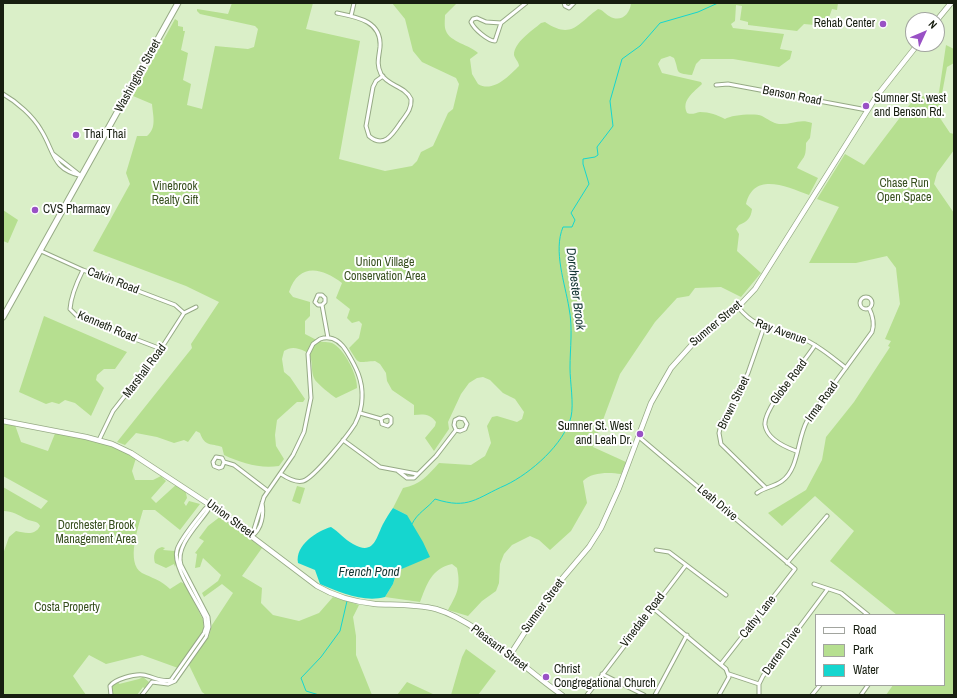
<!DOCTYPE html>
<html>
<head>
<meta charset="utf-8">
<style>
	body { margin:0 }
	#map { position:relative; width:957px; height:698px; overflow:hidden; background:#daefc8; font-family:"Archivo Narrow",sans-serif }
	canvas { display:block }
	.frame { position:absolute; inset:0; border:4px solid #171e10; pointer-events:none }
	.legend { position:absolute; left:815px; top:614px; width:130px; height:72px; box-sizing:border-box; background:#fff; border:1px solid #a2a59f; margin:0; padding:5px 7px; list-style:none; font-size:12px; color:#171e10 }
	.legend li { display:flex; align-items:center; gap:8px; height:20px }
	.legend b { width:20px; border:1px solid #a2a59f }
	.north { position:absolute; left:905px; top:12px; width:40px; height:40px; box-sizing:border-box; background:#fff; border:1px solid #a2a59f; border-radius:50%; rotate:46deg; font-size:11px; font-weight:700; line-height:16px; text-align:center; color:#171e10 }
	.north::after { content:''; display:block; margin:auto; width:14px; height:18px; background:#9951c5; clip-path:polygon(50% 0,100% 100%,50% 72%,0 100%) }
</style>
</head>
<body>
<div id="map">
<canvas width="957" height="698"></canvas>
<div class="frame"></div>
<ul class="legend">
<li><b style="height:5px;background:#fff"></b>Road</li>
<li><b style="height:11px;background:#b6df90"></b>Park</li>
<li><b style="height:11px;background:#15d6cf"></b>Water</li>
</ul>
<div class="north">N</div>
</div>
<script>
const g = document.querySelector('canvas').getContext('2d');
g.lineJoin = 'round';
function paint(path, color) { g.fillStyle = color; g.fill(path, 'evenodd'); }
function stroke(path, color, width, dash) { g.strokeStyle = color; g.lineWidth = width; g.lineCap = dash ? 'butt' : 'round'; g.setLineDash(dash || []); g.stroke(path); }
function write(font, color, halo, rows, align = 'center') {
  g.font = font + ' "Archivo Narrow",sans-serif'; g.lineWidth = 4; g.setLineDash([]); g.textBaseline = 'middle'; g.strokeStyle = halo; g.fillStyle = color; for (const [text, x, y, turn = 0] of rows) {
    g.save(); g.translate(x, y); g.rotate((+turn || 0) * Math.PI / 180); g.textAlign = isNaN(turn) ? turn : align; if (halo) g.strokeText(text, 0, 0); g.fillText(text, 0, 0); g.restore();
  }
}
const green = new Path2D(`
	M232,3H313L306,29L360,41L339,159L385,171L412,166L417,161L421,152L433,146L448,113L453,109L459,84L456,78L422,62L413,51L405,19L392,3H457L445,15C445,19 444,27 446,31C450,42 470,45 478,53L470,59L472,74L478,84C493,93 509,76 519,66C519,62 515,59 514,55C514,42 532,31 541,23L545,22C572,40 577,24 598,9C603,10 604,13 609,16C620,23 630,15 631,3H838L837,10L832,9L826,26L804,24L797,31L748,25V22L740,20L742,6L736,5L735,21L731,24L733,28L784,34L780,49L792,51L790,59L779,67L733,59H701L696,64L692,75C673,73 680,72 674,58L670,56L661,59L658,64L662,73L701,82L702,84C694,92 681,100 687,113C692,115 695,113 700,112C710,112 717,115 725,119C731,115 755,113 762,116C768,119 772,123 779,124C791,125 800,118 812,123L810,138L806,143C806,160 803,156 797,168L818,178L809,195C787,187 754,171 746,204L752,209C751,218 747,222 739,225L736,229L739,234L737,251L761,273L741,297L721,287L695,288L689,296L677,298L655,322L620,374L593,447L626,462L621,474C609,472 591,472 583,481L587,503L571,531L550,550L539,540L530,536L512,545L504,554L500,564L499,583L496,591L482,601L468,616L448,610C457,594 461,587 457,568L452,564C431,569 427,584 420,602L385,597L393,584L397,571L410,565L407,515L393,508L403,488C420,485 428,475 439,463L471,465L485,456L491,443L487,426L492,417L497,416L517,422L522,419L524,412L515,399L503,393L490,380L483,377L477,378L469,383L461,394L448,422L449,429L434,451L425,438L435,426L436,422C430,414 424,414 414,415V405L392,390L387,381L386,373L380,364L375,361C356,362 360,366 349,348L359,338L362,324L359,321L352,323L347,318L350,309L336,298L342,283C322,268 299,262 289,292L293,297L310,302V316L305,321V334C311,337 316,340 323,342C326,342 329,342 332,343C344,348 358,376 357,388L336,398C331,395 318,384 315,380C308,367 318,354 299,349C293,347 289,348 284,351L282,359L284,372L290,377L305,399L303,402H297L277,420L275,435L276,446L284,459L279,466C260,469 241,463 224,455L222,447C211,443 205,447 200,433L196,431L188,442L184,440L174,443L157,437L136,433L125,445L117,442L192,348L191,344L219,302L186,286L93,251L130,184L126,173L137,136H147C157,128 153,116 152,104L133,96L175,19L178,21V26L183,27V31H185L181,50L188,53L183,80L191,84L187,105L202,109L215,46L248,49L254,47L258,29L255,26L200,14L197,11V9L228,14Z
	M946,45L954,49V63L947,67L938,115L950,133L954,134V150L937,173L934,184L954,213V695H886L893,685H944V615H897L830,561L854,531L815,496L782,526L768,513L806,490L822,460L826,437L854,402L890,347L888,346L891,341L885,339L900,304L896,268L887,256L856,263H809L839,207L817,199L845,154L864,165L920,91L922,96L938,99Z
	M3,210L18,220L8,243L3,241Z
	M44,316L127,352L115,369H104L97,375L96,380L104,388L91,416L75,403L65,400L59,404L52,402L46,404L19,392Z
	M3,422L15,425L21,442L48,451L56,431C84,435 113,441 136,458L132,471L135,480H153L161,476L166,481L151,498L156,503L178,483L185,488L187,498L184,503L186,506L189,501L200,504L180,530L155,510H143C139,525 125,563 142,573C152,578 161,580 170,589L181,582L186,585L203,620L204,631L178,668L142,655L106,664L89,655L73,676L86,695H3V554L9,537L16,531C25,533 35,536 40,526C37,520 32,522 26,519C18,515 13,511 3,511V487L41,509L48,501L3,476Z
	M297,486L305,488L300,504L292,501Z
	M221,516L262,548L242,576L262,588L261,603L273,615L299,621L319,613L333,597L359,605L353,617L356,636V655L372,695H206L202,692L189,665L209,636L212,625L233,593L222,584L204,597L202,593L218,581L221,575L203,558L200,567L195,568L197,554L195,553L204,541L199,538L208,526Z
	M162,547L165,548L163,550L175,551L176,564L175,567L174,564L166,568L155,563C153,556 154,549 162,547Z
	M466,649L496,671L478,695H451L462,657Z
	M143,677L149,682L145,689L143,687L137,695H112L111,687L118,681L119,684L139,679Z
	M407,682L435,695H397Z`);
const water = new Path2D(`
	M393,508L407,515L423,542L430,557L397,571L393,584L385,597C364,603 339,592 320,584L315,570L298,563C295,545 317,531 331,527C339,532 344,539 353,544C374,556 376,538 383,524C386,519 389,513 393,508Z`);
const stream = new Path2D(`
	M412,524C417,513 428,508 435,499C469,510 476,498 506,485C531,473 564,444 571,417C574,404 570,382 570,368C570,348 573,328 569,308C565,283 553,251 563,227H572L575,220L571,213L589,184L583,164V159L595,157L598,155L597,147L613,126L610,101L622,59L640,46L660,23L698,12L718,3
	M319,695L306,691L301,678L321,657L340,631L347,601`);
const street = new Path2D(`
	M564,3L565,6L569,8L574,3
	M337,13C357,17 382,21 380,47C379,57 376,64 381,74C388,86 405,86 411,99C412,109 406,115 401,122C393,134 384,149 369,136L366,126L373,87L376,81L383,76
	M351,16L354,3
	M501,23L486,22L477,18L473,19L471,22C474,29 488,41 495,41L501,23L526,3
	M716,85L728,84L867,110
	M3,94C17,102 33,116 41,130C55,152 51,169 82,176
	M53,154L81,176
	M41,251L83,270L175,305L184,313
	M83,270C77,282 71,295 70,309L78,317L161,349
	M860 303a6 6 0 1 1 12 0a6 6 0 1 1-12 0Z
	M322,305H318L315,302L318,295H322L325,298V302L322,305L328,338
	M738,307C758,331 771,326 797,336C815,343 831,356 846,368
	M764,327L748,373L734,404L722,421L719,433L721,444L765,487
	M360,413L381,419L384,417L388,416L391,418V423L388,426L382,424L381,419
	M639,437L795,569L721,664
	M99,440L113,411L157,355L184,313L196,307
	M343,440L380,467L417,474
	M796,451C785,447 767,439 765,425C763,408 805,362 815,345
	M224,462L222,467L219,468L214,466L213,462L216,457L222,458L224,462L234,465L268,491
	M398,471L407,478H414L436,456L456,430L454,425L455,420L459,418L464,419L467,424L465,429L460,431L456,430
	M757,493C765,487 774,487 782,481C799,469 797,439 807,421L872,332C875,323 873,316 869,308
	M252,536L264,497L293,455L304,432L311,398L308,354L313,344L320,339C332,335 341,342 347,352C356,367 363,380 362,398C362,407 359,416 355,424C348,435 314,478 303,481C295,483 287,478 281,474
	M252,536C262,529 264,514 262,503
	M656,550L669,552L726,595
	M787,563L827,516
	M814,584L841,593L868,615
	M653,608L726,669L729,677L719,695
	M602,674L644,695
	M729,674L759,684
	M111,695L110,686C115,679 134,674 143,675C152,676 161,683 171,680L204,633L206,627L205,618C198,602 172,566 177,550C180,539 198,518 205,509L210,505L208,510C198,525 175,546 181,565L208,617L209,627L206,637L175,681L168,684L152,682L142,695
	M587,695L686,565
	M655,695L687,635
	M759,695V684L763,676L827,590
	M812,695L820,685
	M861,695L868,685`);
const secondary = new Path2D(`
	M937,20L951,3
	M3,421L86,437L112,444L131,453L210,505L317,586C334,596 356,602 375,604C395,605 416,604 436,609C478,621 525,670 562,695
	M510,655L550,593L589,547L601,528L619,488L651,403L671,368L697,339L738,307L755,289L876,97L918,44`);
const primary = new Path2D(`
	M3,317L178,3`);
const markers = [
	[883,24,4,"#9951c5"],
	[866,106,4,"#9951c5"],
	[76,135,4,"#9951c5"],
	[35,210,4,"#9951c5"],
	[640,434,4,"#9951c5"],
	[546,677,4,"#9951c5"]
];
const poiNames = [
	["Rehab Center",875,24,"right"],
	["Sumner St. west",874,99],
	["and Benson Rd.",874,113],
	["Thai Thai",84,135],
	["CVS Pharmacy",43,210],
	["Sumner St. West",632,427,"right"],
	["and Leah Dr.",632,441,"right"],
	["Christ",554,670],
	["Congregational Church",554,684]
];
const streetNames = [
	["Washington Street",138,76,-61],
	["Benson Road",792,96,11],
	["Calvin Road",113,281,21],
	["Sumner Street",716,324,-40],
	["Kenneth Road",107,327,23],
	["Ray Avenue",781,332,20],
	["Marshall Road",145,371,-53],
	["Globe Road",789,382,-53],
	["Irma Road",822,402,-54],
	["Brown Street",734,403,-64],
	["Leah Drive",717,503,40],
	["Union Street",230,519,36],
	["Sumner Street",543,606,-54],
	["Cathy Lane",758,617,-52],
	["Vinedale Road",643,620,-53],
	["Pleasant Street",499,648,37],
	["Darren Drive",782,651,-54]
];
const parkNames = [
	["Chase Run",904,184],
	["Open Space",904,198],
	["Vinebrook",175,187],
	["Realty Gift",175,201],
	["Union Village",385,263],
	["Conservation Area",385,277],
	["Dorchester Brook",96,526],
	["Management Area",96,540],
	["Costa Property",67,608]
];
const waterNames = [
	["Dorchester Brook",575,289,83],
	["French Pond",369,573]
];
paint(green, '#b6df90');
paint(water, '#15d6cf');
stroke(stream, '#15d6cf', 1);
stroke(street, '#96aa85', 5);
stroke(secondary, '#96aa85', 6);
stroke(primary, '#96aa85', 7);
stroke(street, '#fff', 3);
stroke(secondary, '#fff', 4.5);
stroke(primary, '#fff', 5);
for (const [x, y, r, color] of markers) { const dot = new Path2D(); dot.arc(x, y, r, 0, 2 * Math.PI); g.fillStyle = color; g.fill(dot); stroke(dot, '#fff', 1.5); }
write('12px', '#171e10', '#fff', poiNames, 'left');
write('12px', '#171e10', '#fff', streetNames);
write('12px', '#38501f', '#fff', parkNames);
write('italic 13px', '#143634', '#fff', waterNames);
</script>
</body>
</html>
